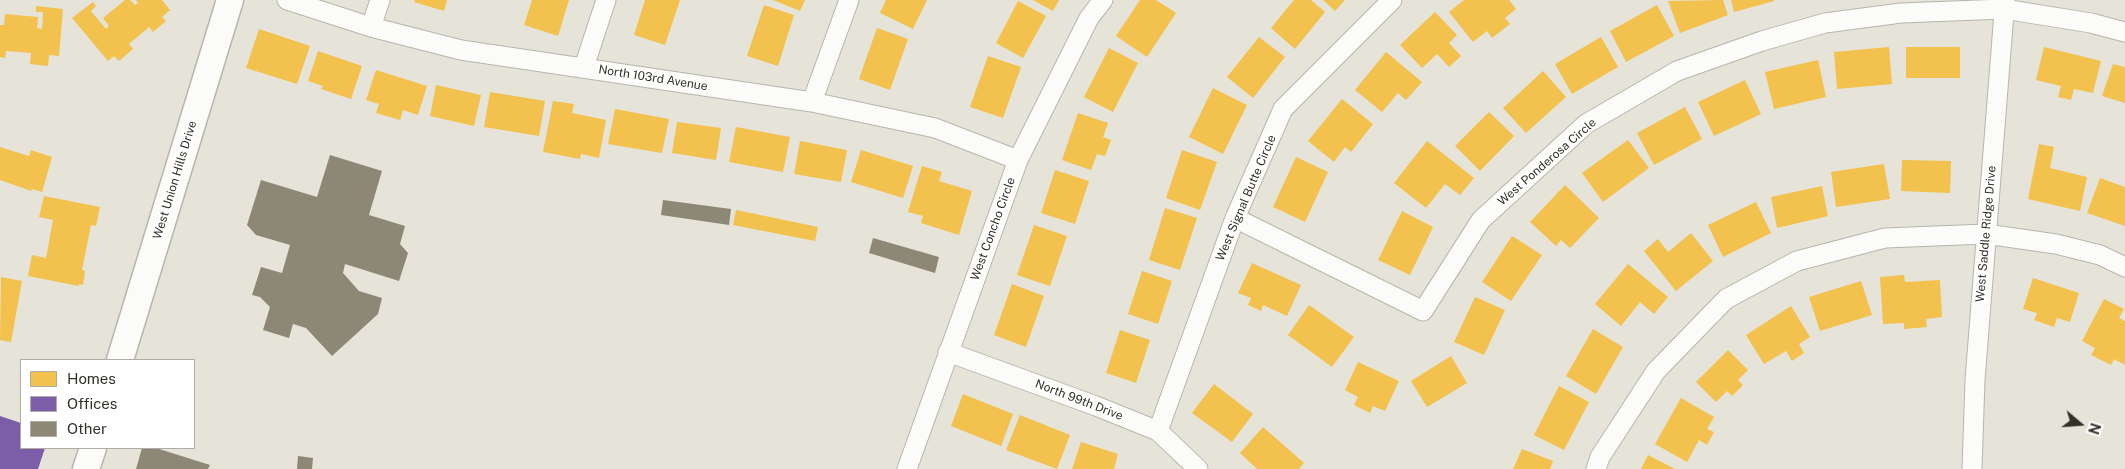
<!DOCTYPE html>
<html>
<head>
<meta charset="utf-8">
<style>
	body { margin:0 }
	#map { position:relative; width:2125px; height:469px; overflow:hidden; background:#e6e3d9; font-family:"Public Sans",sans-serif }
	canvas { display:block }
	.legend { position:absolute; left:20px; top:359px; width:175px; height:90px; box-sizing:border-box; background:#fff; border:1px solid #adaca9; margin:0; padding:6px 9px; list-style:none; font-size:15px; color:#323029 }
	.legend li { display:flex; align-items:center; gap:10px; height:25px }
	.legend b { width:25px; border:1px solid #adaca9 }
	.north { position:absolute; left:2055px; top:399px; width:50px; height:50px; -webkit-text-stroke:4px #fff; paint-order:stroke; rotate:108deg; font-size:14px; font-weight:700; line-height:20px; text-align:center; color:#323029 }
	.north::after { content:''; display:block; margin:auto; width:18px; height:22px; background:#323029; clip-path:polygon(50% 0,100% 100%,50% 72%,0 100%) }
</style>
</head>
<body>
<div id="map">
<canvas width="2125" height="469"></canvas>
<ul class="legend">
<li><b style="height:14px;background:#f2c14e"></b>Homes</li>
<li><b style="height:14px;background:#7b5ea7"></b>Offices</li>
<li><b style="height:14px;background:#8d8876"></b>Other</li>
</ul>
<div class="north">N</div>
</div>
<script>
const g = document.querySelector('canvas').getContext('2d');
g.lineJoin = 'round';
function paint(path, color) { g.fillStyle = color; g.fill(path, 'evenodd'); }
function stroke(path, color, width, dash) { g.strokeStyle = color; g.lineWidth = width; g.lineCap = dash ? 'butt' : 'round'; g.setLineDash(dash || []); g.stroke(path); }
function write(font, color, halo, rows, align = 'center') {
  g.font = font + ' "Public Sans",sans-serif'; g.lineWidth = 5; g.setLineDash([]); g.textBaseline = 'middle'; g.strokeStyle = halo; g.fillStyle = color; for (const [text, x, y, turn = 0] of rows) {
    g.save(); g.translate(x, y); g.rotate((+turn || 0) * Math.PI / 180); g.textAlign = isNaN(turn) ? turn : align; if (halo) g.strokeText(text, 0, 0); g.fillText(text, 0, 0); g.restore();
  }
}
const homes = new Path2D(`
	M125,0H130L135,5L138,3L136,0H162L170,10L162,17L166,21L153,32L149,27L129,44L133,49L119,61L114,56L108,61L72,18L93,2L96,6L91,11L106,29L109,26L103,18Z
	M415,0H447L444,11L414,2Z
	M532,0H569L558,36L524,25Z
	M645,0H680L665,45L634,35Z
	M773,0H805L800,11Z
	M886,0H927L913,29L880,13Z
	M1033,0H1059L1053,11Z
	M1140,0H1156L1176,13L1147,57L1116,36Z
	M1294,0H1311L1325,12L1295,49L1271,28Z
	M1323,0H1345L1335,11Z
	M1464,0H1509L1516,9L1505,18L1510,24L1492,38L1487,31L1473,42L1449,12Z
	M1723,0L1728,15L1680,33L1668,1Z
	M1731,0H1774V1L1734,12Z
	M1018,1L1046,16L1023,58L996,43Z
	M764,5L794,15L778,66L747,56Z
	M1657,5L1674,36L1626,62L1610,31Z
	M36,6L63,9L59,56L49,55L48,66L30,64L31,53L6,51L5,58L0,57V25H4L5,14L38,17L37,28L42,29L43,12H36Z
	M1435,12L1457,35L1449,43L1461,56L1449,67L1437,54L1422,68L1400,45Z
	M877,28L908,39L890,90L859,79Z
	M259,29L310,46L297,84L246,68Z
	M1259,37L1285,57L1253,98L1227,77Z
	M1601,37L1618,67L1572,94L1555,64Z
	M1889,47L1892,84L1837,89L1834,52Z
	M1906,47H1960V78H1906Z
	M2044,47L2101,61L2093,93L2074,89L2071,100L2058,97L2061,86L2036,80Z
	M1109,48L1138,63L1113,112L1084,97Z
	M318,51L362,66L351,99L321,89L323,86L308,81Z
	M1386,52L1422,82L1406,100L1398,93L1382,112L1355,90Z
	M988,56L1021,67L1003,118L970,107Z
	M1818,60L1826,97L1774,109L1765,72Z
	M2113,64L2125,67V103L2102,96Z
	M376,70L427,86L418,115L403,110L400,120L376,113L379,104L366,100Z
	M1543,71L1566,97L1526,133L1503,108Z
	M1745,80L1761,114L1714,136L1698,102Z
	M436,85L481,95L474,126L430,116Z
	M1213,88L1247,105L1223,154L1189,137Z
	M490,92L545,101L539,136L484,127Z
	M1342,99L1373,124L1351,152L1345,147L1334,162L1308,141Z
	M553,101L574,104L572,113L606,120L599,158L581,154L580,159L543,152Z
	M1685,107L1702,139L1654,165L1637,133Z
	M615,109L669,119L662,153L608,144Z
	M1489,112L1514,136L1480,171L1455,146Z
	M1078,113L1108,123L1103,137L1111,140L1105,156L1097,154L1091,170L1062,160Z
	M677,122L721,128L716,160L672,153Z
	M736,127L790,137L783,172L729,162Z
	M1628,140L1649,168L1603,202L1582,173Z
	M800,141L847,150L841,182L794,174Z
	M1427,141L1474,178L1460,195L1445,184L1426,208L1394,183Z
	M2039,144L2054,147L2050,168L2087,177L2080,211L2028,199Z
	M0,147L29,156L31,150L52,157L42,192L32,189L31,191L0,180Z
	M861,150L913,166L903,198L851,182Z
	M1182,150L1217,162L1200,210L1166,198Z
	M1296,157L1328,172L1305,222L1273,207Z
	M1902,160L1951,161L1950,193L1901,191Z
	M1884,164L1890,199L1836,207L1831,172Z
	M922,166L942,172L939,181L972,191L959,235L921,223L923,216L908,212Z
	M1055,170L1089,181L1075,224L1041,213Z
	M2100,178L2125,187V226L2087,213Z
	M1565,185L1599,218L1570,248L1561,240L1556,246L1530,222Z
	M1822,186L1828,216L1777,228L1771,197Z
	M44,196L100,207L96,226L91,225L82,270L85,271L83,285L79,284V286L28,276L32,255L46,258L53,220L39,217Z
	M1756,202L1771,233L1723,257L1708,225Z
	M1165,208L1197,218L1180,270L1149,260Z
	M736,210L818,227L815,241L733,225Z
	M1402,211L1433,227L1410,275L1378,260Z
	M1034,225L1067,236L1050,286L1017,275Z
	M1691,233L1713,261L1676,291L1644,251L1658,239L1668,252Z
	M1512,236L1542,255L1511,301L1482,282Z
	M1252,263L1301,285L1287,316L1263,305L1261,311L1248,305L1251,298L1238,293Z
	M1628,264L1668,297L1654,314L1640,302L1621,326L1595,304Z
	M1142,271L1172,281L1158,324L1128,314Z
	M1904,275L1905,282L1940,280L1942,317L1926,319L1927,327L1904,329V323L1883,324L1880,277Z
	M1,277L22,281L11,342L0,340Z
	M2033,278L2079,293L2070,322L2057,318L2054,327L2034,320L2037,313L2023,309Z
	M1861,281L1872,315L1820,331L1809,297Z
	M1012,284L1044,296L1026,347L994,335Z
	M1475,297L1505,310L1484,355L1454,342Z
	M2104,299L2124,309L2119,318L2125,321V365L2114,359L2111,365L2091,355L2095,348L2082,341Z
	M1309,305L1354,337L1332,367L1288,335Z
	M1791,306L1810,337L1799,344L1804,353L1792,361L1786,351L1764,364L1746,335Z
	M1593,329L1623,347L1596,394L1566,376Z
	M1120,330L1150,340L1136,383L1106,373Z
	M1728,350L1748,370L1738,380L1743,385L1732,396L1727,391L1716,402L1696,382Z
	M1451,356L1467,383L1427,407L1411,381Z
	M1358,362L1399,381L1385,411L1373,406L1370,413L1354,405L1358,397L1345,390Z
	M1214,384L1253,414L1232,442L1192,413Z
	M1559,386L1589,402L1564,450L1534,435Z
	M963,394L1013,414L1001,446L951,426Z
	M1681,398L1714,417L1707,429L1714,432L1707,445L1699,440L1687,462L1655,444Z
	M1020,415L1070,435L1057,469L1006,450Z
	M1263,427L1304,463L1299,469H1257L1240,453Z
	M1081,442L1118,454L1114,469H1072Z
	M1522,449L1553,461L1550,469H1513Z
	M1648,455L1675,469H1641Z`);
const offices = new Path2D(`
	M0,416L21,423V448H45L38,469H0Z`);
const building = new Path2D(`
	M330,155L382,171L369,215L405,226L400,244L408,253L399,281L345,264L343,273L359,291L382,298L378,314L332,356L306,328L293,324L289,338L263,330L270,307L260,297L252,295L261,267L282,273L290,245L256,235L247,225L261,180L317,197Z
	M663,200L731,209L729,225L661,215Z
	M873,238L939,257L935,273L869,253Z
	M142,448H156L210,465L208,469H136Z
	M298,456L313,458L312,469H297Z`);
const minor = new Path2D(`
	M287,0L371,27L461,50L812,102L935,128L1018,160
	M371,27L380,0
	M584,67L606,0
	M812,102L849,0
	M1235,218L1423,311L1481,220L1586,124L1677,71L1762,41L1825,23L1901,13L2004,9L2091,23L2125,32
	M948,352L1096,406L1158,431L1198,469
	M1158,431L1235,218L1283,109L1392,0
	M907,469L1018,160L1089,18L1103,0
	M1596,469L1600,457L1656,371L1726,299L1797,261L1885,238L1986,234L2056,244L2100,255L2125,267
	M1972,469L1975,380L2005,0`);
const secondary = new Path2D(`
	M120,360L230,0
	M86,469L93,448`);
const streetNames = [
	["North 103rd Avenue",653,78,9],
	["West Ponderosa Circle",1547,162,-41],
	["West Union Hills Drive",175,180,-73],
	["West Signal Butte Circle",1246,198,-67],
	["West Concho Circle",993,229,-70],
	["West Saddle Ridge Drive",1986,234,-85],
	["North 99th Drive",1079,400,21]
];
paint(homes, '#f2c14e');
paint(offices, '#7b5ea7');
paint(building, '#8d8876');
stroke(minor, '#b7b5ad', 21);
stroke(secondary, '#b7b5ad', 29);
stroke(minor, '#fbfbf9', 19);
stroke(secondary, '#fbfbf9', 26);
write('12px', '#323029', '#fff', streetNames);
</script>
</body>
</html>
